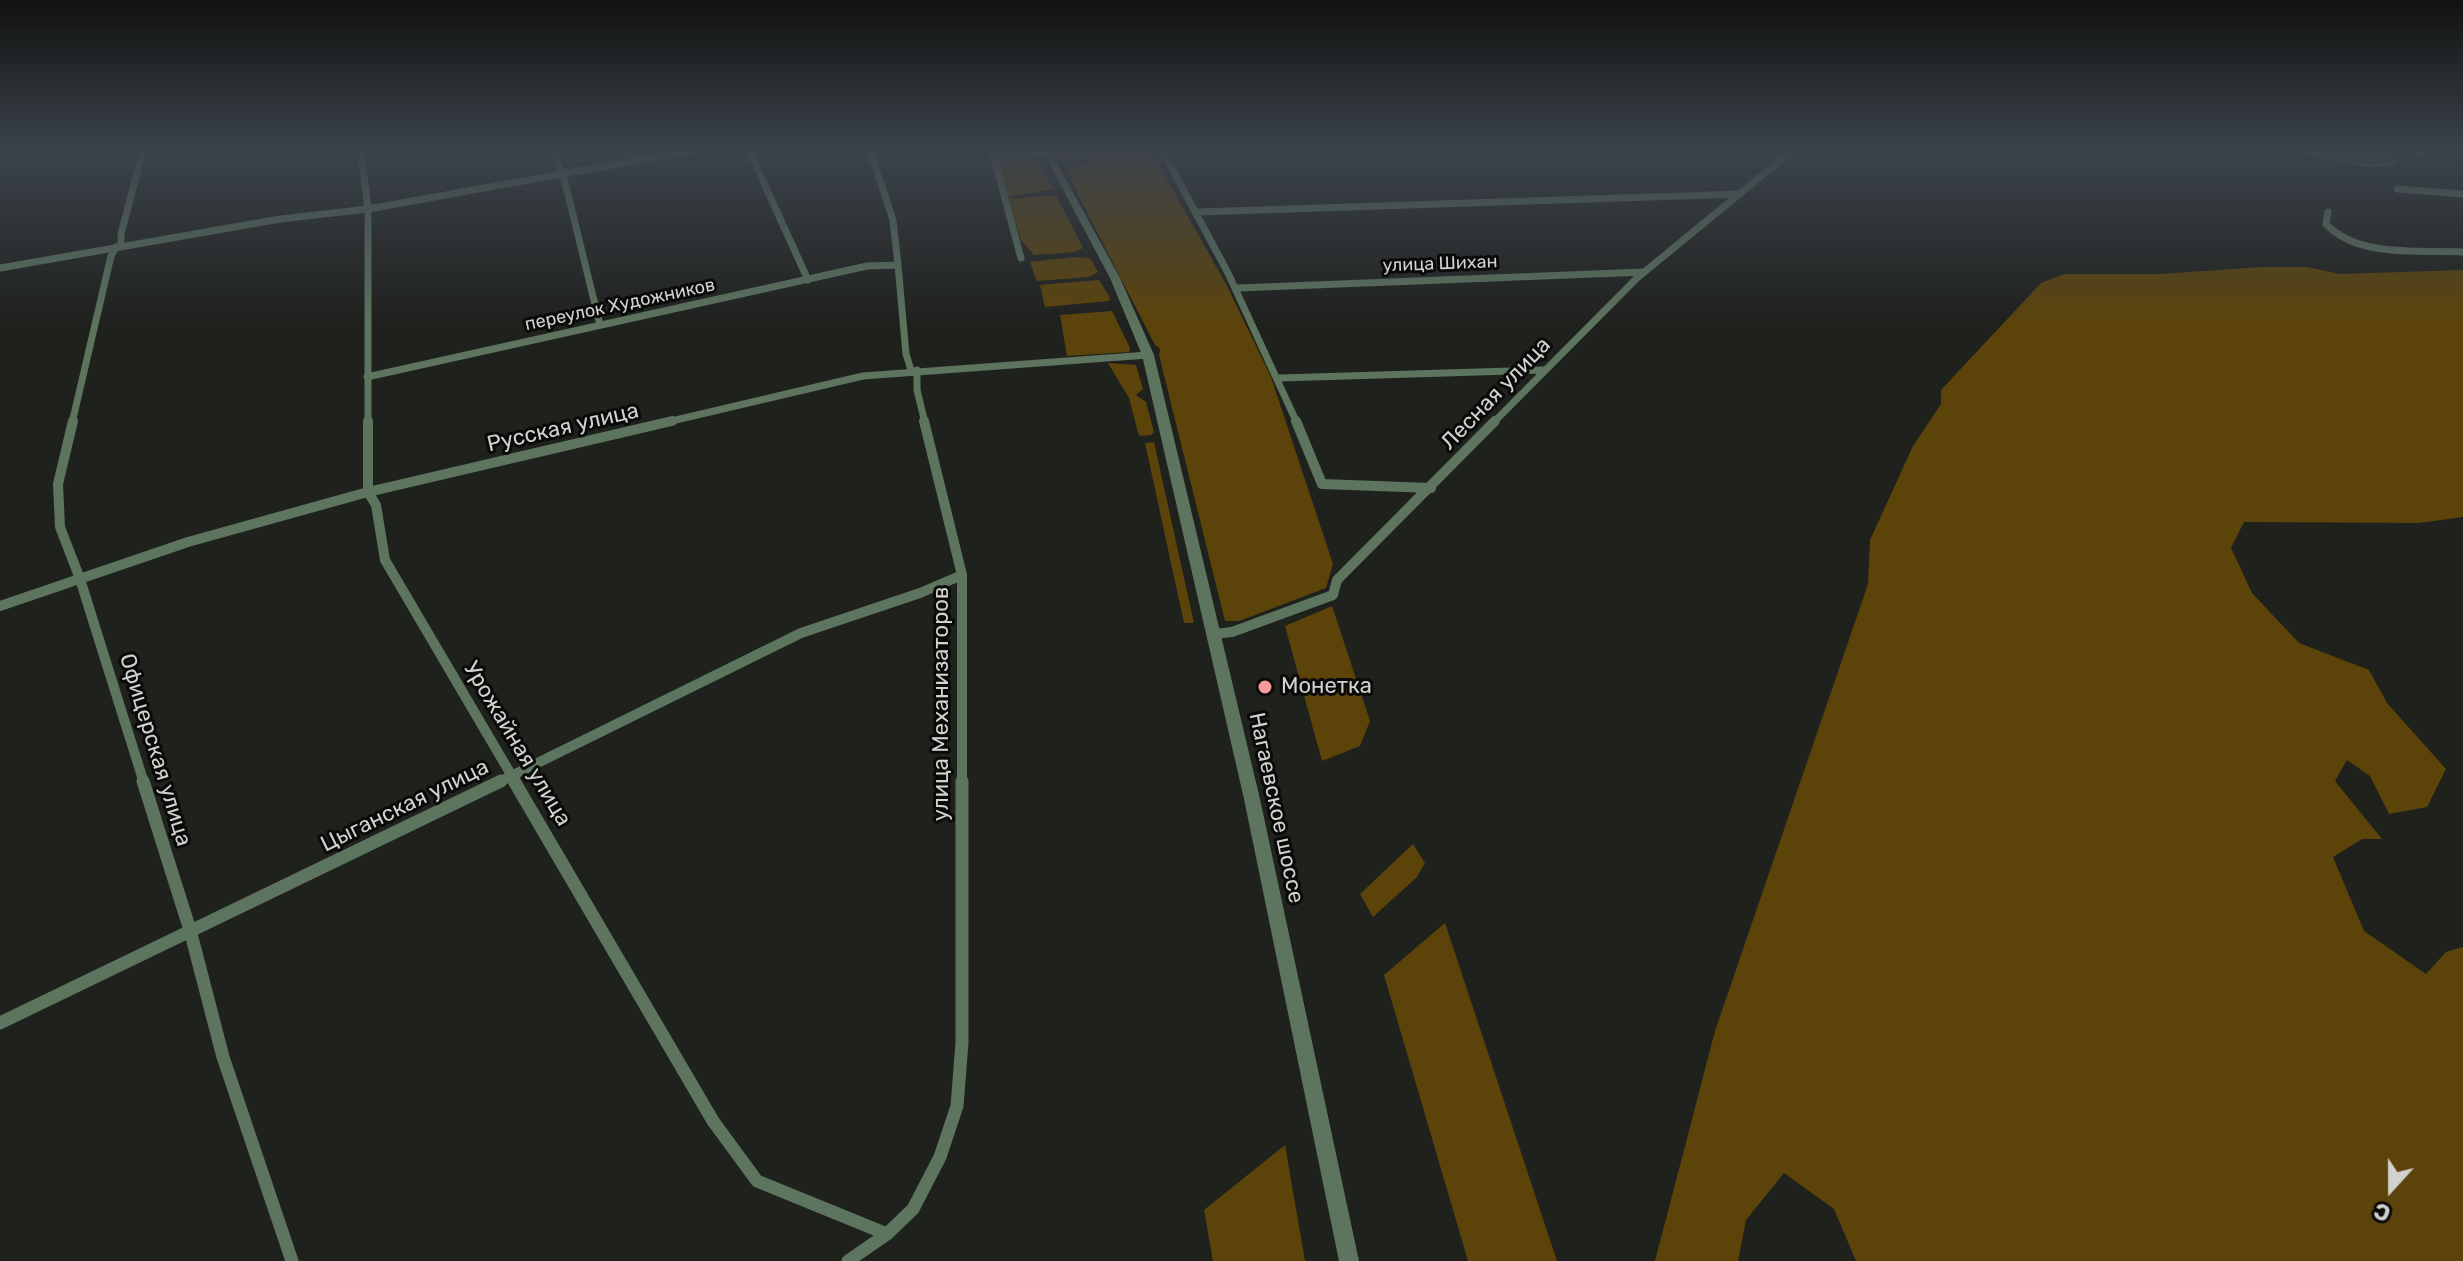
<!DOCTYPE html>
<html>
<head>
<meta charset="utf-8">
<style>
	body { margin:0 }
	#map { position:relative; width:2463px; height:1261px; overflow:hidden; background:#1f211d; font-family:Rubik,sans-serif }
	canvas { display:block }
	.north { position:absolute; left:2351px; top:1149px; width:80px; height:80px; -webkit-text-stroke:6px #0a0a09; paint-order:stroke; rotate:201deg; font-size:22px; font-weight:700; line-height:32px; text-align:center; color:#d1d2cf }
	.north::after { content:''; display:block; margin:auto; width:28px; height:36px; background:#d1d2cf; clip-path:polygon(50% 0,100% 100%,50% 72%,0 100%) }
</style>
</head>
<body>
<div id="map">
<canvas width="2463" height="1261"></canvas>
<div class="north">С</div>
</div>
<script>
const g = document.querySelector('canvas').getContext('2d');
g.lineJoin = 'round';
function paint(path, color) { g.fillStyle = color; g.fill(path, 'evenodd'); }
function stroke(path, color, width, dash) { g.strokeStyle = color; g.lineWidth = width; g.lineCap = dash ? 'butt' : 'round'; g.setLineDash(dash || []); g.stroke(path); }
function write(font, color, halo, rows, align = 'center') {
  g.font = font + ' Rubik,sans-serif'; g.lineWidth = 6; g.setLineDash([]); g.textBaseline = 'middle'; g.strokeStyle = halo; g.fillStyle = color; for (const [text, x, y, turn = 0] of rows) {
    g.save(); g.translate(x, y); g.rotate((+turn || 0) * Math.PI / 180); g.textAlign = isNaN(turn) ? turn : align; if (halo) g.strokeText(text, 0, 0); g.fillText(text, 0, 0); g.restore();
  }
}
const green = new Path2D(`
	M1109,151L1153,155L1226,284L1271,377L1333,564L1326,588L1239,621H1225L1159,355L1160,349L1155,345L1064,167L1092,164L1090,157L1061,160L1055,156L1059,153Z
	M1031,157L1036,158L1053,189L1007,197L999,160Z
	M1056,195L1083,248L1074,252L1034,255L1021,240L1008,199Z
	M1073,257L1090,258L1098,272L1089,277L1037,281L1030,262Z
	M2261,267H2307L2340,274L2463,270V517L2419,523L2244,522L2231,548L2252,593L2299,643L2369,670L2387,703L2446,769L2427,807L2389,814L2370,776L2347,760L2335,781L2382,839H2362L2333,857L2364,931L2426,974L2446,952L2463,947V1261H1856L1834,1209L1784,1173L1746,1220L1738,1261H1655L1715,1031L1868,584L1870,540L1913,446L1941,404V390L2041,283L2064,274H2161Z
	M1099,280L1110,298L1109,301L1045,307L1040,285Z
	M1112,311L1130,348L1129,352L1067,356L1060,315Z
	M1108,363L1136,365L1143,389L1136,395L1146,402L1154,432L1151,435L1139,436L1129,398Z
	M1154,442L1194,623H1184L1145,443Z
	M1332,606L1370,721L1360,746L1322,761L1285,626Z
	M1413,844L1425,863L1417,877L1373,917L1360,894Z
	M1445,923L1557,1261H1468L1384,975Z
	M1285,1145L1305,1261H1213L1204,1210Z`);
const water = new Path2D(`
	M2293,150H2385L2396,164L2368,166Z`);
const minorFar2 = new Path2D(`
	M361,150L368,209V423
	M552,150L563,174L600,325
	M749,150L808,280
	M870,150L893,220L898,265
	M992,150L1021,258
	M1162,150L1228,273L1297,423
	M2418,150L2420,155
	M994,158L1061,150
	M2397,189L2463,194
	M1198,212L1740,194
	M2328,212L2326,224C2358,258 2420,250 2463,252
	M121,246V234L143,150
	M0,268L280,219L368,209L695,150
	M1238,288L1644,272
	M917,370V390L925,423
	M367,377L867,266L898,265L906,354L911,370
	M1280,378L1544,370
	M72,423L111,256L116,247
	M663,423L863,376L1148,355
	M1493,423L1637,278L1793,150`);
const minorFar1 = new Path2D(`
	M73,421L58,484L60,527L80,579L144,783
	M368,421V492L376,505L385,560L516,783
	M924,421L962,575V783
	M1296,421L1322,484L1431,488
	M0,606L188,542L368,492L672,421
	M1215,634L1232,632L1333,595L1337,580L1495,421
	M497,783L801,633L920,593L962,575`);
const minor = new Path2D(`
	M143,781L190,930L223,1057L292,1261
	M514,781L713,1121L757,1181L887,1234
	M0,1023L501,781
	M848,1261L887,1234L913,1209L940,1157L957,1106L962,1043V781`);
const tertiary = new Path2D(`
	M1042,150H1050L1120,278L1154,355L1260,799L1359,1261H1339L1244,799L1142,355L1110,278Z`);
const markers = [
	[1265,687,8,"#f59b9e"]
];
const farStreetnames = [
	["улица Шихан",1440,264,-2],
	["переулок Художников",620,305,-12]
];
const streetNames = [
	["Лесная улица",1496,394,-46],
	["Русская улица",563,428,-13],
	["улица Механизаторов",942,704,-90],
	["Урожайная улица",517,744,59],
	["Офицерская улица",155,750,73],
	["Цыганская улица",405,806,-26],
	["Нагаевское шоссе",1276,808,78]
];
const poiNames = [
	["Монетка",1281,687]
];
paint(green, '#5c4309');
paint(water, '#004f3c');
stroke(water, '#3f7668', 2);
stroke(minorFar2, '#5d745f', 7);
stroke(minorFar1, '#5d745f', 10);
stroke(minor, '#5d745f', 13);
paint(tertiary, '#5d745f');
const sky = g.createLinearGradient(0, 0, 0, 327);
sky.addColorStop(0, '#111210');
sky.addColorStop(0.46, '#3c434c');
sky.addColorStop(1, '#3c434c00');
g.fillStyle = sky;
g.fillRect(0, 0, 2463, 327);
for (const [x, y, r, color] of markers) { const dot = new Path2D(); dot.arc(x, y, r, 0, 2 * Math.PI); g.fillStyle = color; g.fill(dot); stroke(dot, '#0a0a09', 3); }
write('18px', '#d1d2cf', '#0a0a09', farStreetnames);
write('22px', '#d1d2cf', '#0a0a09', streetNames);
write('22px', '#d1d2cf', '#0a0a09', poiNames, 'left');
</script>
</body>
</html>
